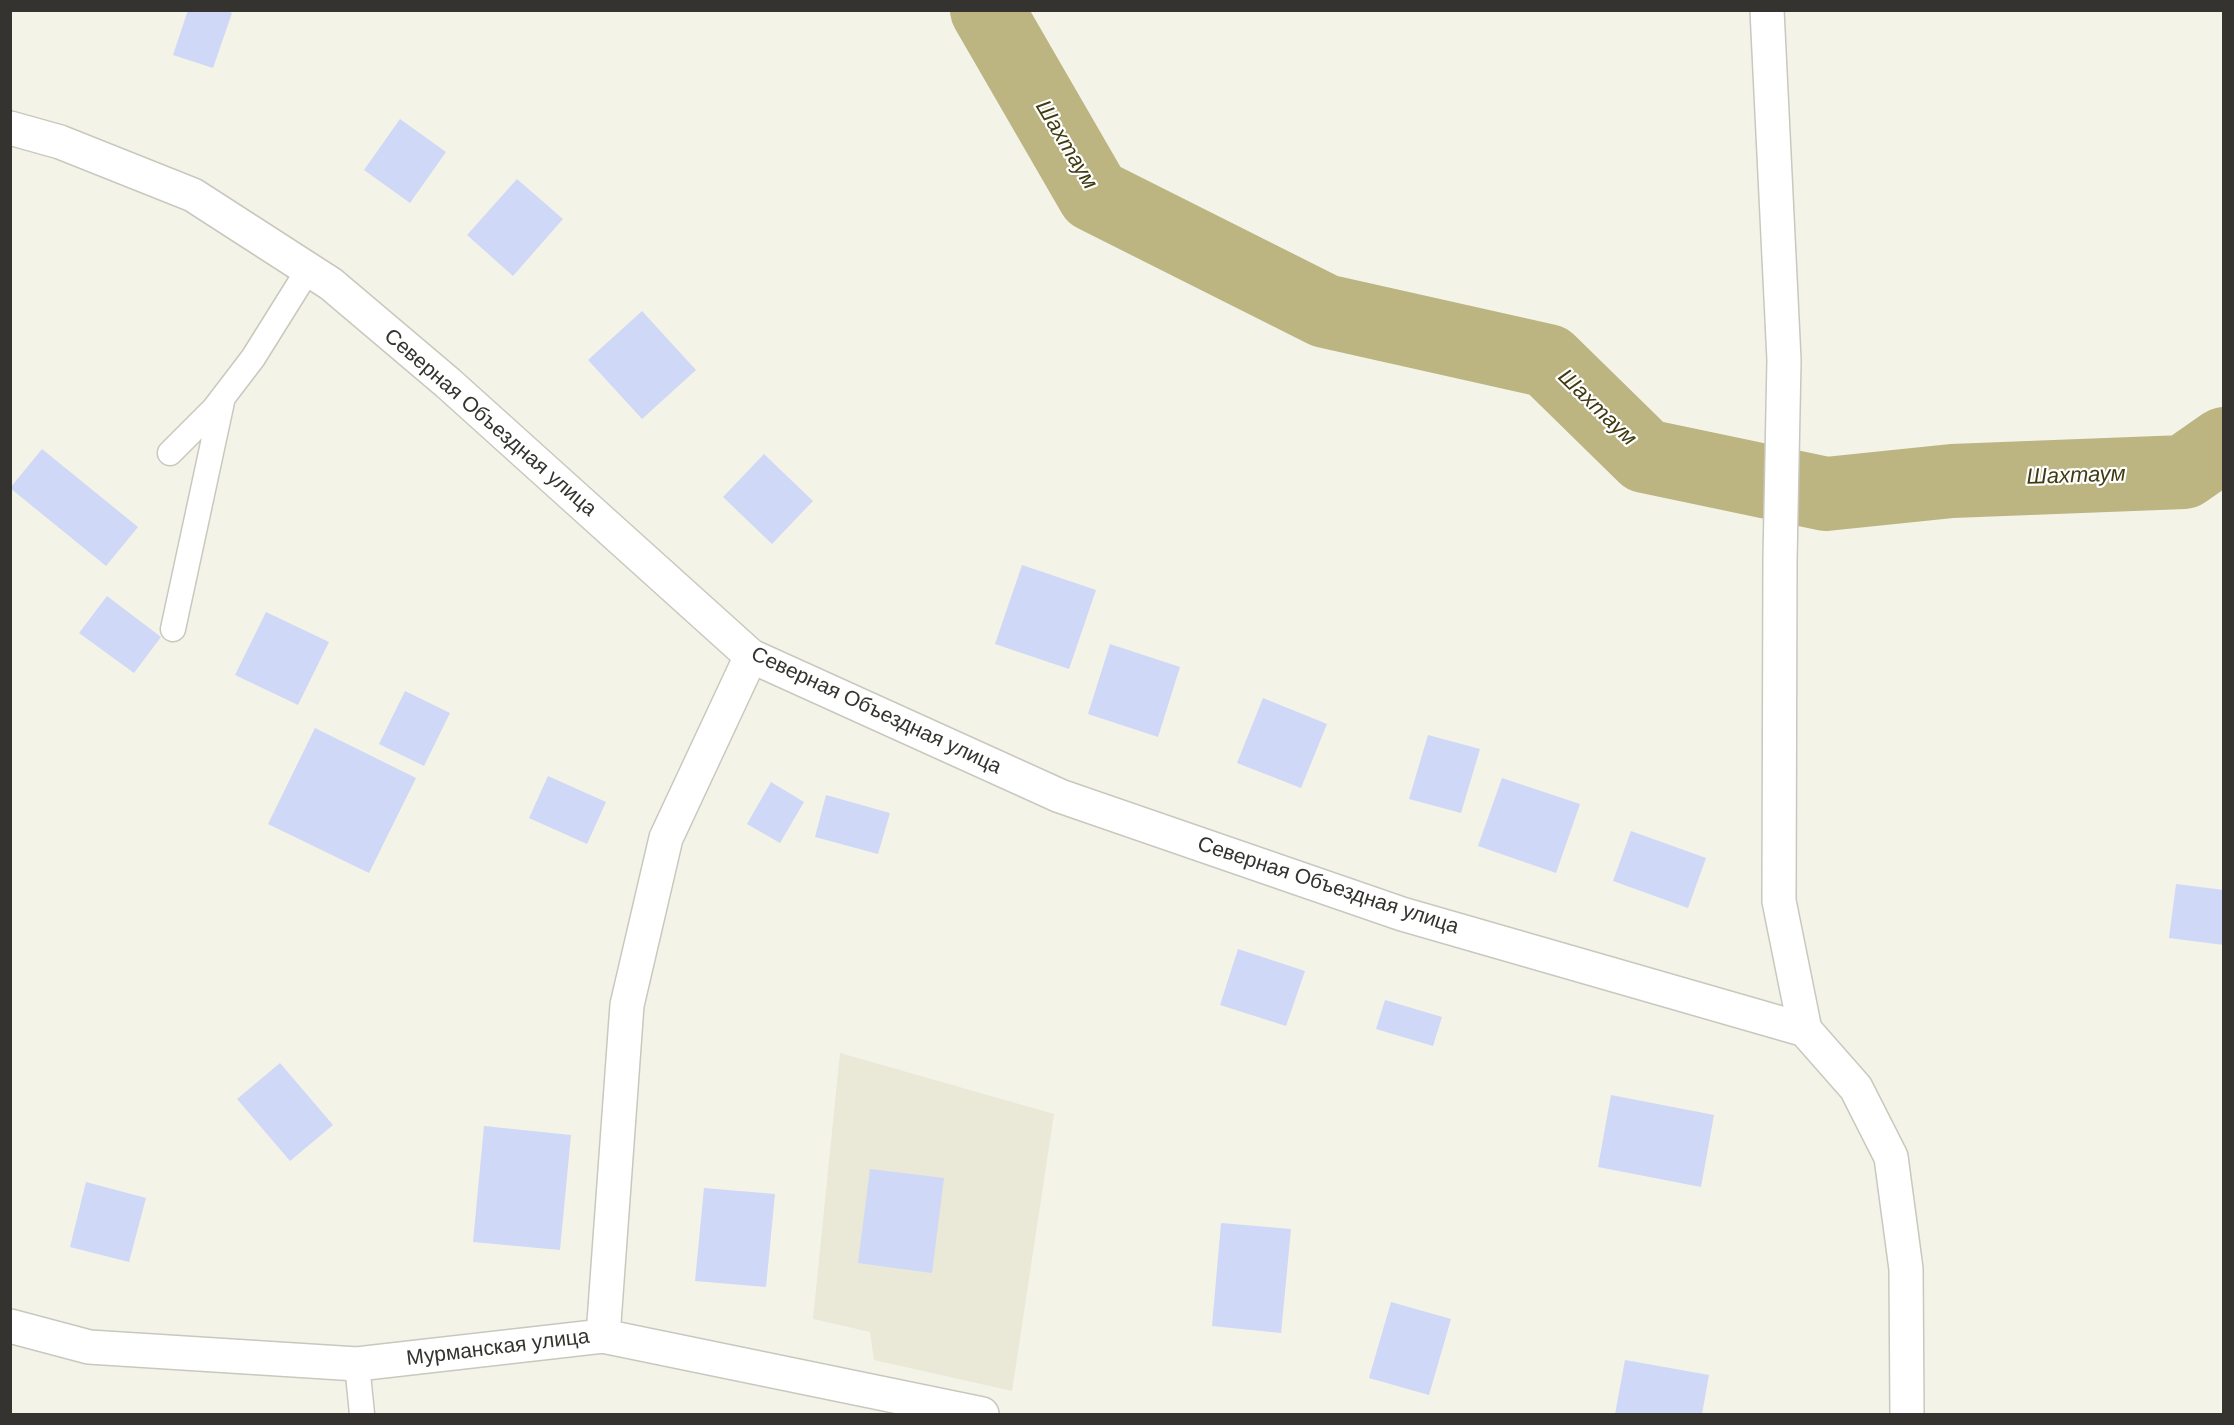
<!DOCTYPE html>
<html>
<head>
<meta charset="utf-8">
<style>
	body { margin:0 }
	#map { position:relative; width:2234px; height:1425px; overflow:hidden; background:#f4f3e8; font-family:Helvetica,sans-serif }
	canvas { display:block }
	.frame { position:absolute; inset:0; border:12px solid #34332f; pointer-events:none }
</style>
</head>
<body>
<div id="map">
<canvas width="2234" height="1425"></canvas>
<div class="frame"></div>
</div>
<script>
const g = document.querySelector('canvas').getContext('2d');
g.lineJoin = 'round';
function paint(path, color) { g.fillStyle = color; g.fill(path, 'evenodd'); }
function stroke(path, color, width, dash) { g.strokeStyle = color; g.lineWidth = width; g.lineCap = dash ? 'butt' : 'round'; g.setLineDash(dash || []); g.stroke(path); }
function write(font, color, halo, rows, align = 'center') {
  g.font = font + ' Helvetica,sans-serif'; g.lineWidth = 4.5; g.setLineDash([]); g.textBaseline = 'middle'; g.strokeStyle = halo; g.fillStyle = color; for (const [text, x, y, turn = 0] of rows) {
    g.save(); g.translate(x, y); g.rotate((+turn || 0) * Math.PI / 180); g.textAlign = isNaN(turn) ? turn : align; if (halo) g.strokeText(text, 0, 0); g.fillText(text, 0, 0); g.restore();
  }
}
const built = new Path2D(`
	M840,1053L1054,1114L1012,1391L874,1360L870,1332L813,1319Z`);
const river = new Path2D(`
	M987,10L1094,195L1325,311L1548,361L1645,456L1826,494L1952,481L2184,472L2224,444`);
const building = new Path2D(`
	M188,10H224L232,13L213,68L173,55Z
	M400,119L446,152L410,203L364,170Z
	M517,179L563,219L513,276L467,235Z
	M642,311L696,370L642,419L588,360Z
	M42,449L138,527L106,566L10,488Z
	M764,454L813,501L772,544L723,497Z
	M1022,565L1096,590L1069,669L995,644Z
	M107,596L161,637L134,673L79,633Z
	M266,612L329,642L298,705L235,675Z
	M1110,644L1180,667L1158,737L1088,714Z
	M405,691L450,713L424,766L379,744Z
	M1263,698L1327,724L1301,788L1237,763Z
	M315,728L416,778L369,873L268,824Z
	M1428,735L1480,749L1461,813L1409,799Z
	M548,776L606,802L587,844L529,818Z
	M1502,778L1580,804L1556,873L1478,846Z
	M771,782L804,802L780,843L747,824Z
	M826,795L890,813L878,854L815,837Z
	M1631,831L1706,858L1688,908L1613,881Z
	M2176,884L2224,890V945L2169,938Z
	M1238,949L1305,971L1286,1026L1220,1005Z
	M1385,1000L1442,1017L1433,1046L1376,1029Z
	M280,1063L333,1125L290,1161L237,1099Z
	M1611,1095L1714,1115L1701,1187L1598,1167Z
	M484,1126L571,1135L560,1250L473,1242Z
	M870,1169L944,1178L932,1273L858,1263Z
	M86,1182L146,1198L129,1262L70,1247Z
	M704,1188L775,1194L766,1287L695,1281Z
	M1221,1223L1291,1229L1281,1333L1212,1326Z
	M1391,1302L1451,1319L1429,1395L1369,1378Z
	M1625,1360L1709,1375L1702,1414H1615Z`);
const lane = new Path2D(`
	M170,453L214,409L253,358L308,270
	M173,629L223,397
	M357,1364L362,1414`);
const street = new Path2D(`
	M1767,10L1784,360L1780,560L1779,901L1805,1030
	M10,1326L89,1347L357,1364L603,1336L982,1414
	M603,1336L627,1005L666,838L751,656`);
const secondary = new Path2D(`
	M10,128L60,142L193,195L331,284L448,383L751,656L1060,796L1402,914L1805,1030L1856,1088L1891,1157L1906,1269L1907,1414`);
const streetNames = [
	["Северная Объездная улица",490,423,41],
	["Северная Объездная улица",876,711,25],
	["Северная Объездная улица",1328,886,18],
	["Мурманская улица",498,1348,-7]
];
const waterNames = [
	["Шахтаум",1066,145,59],
	["Шахтаум",1597,408,44],
	["Шахтаум",2076,476,-2]
];
paint(built, '#eae8d6');
stroke(river, '#bcb581', 74);
paint(building, '#cfd8f6');
stroke(lane, '#c9c8be', 27);
stroke(street, '#c9c8be', 36);
stroke(secondary, '#c9c8be', 36);
stroke(lane, '#fff', 24);
stroke(street, '#fff', 33);
stroke(secondary, '#fff', 33);
write('21px', '#34332f', '#fff', streetNames);
write('italic 22px', '#403b11', '#fff', waterNames);
</script>
</body>
</html>
